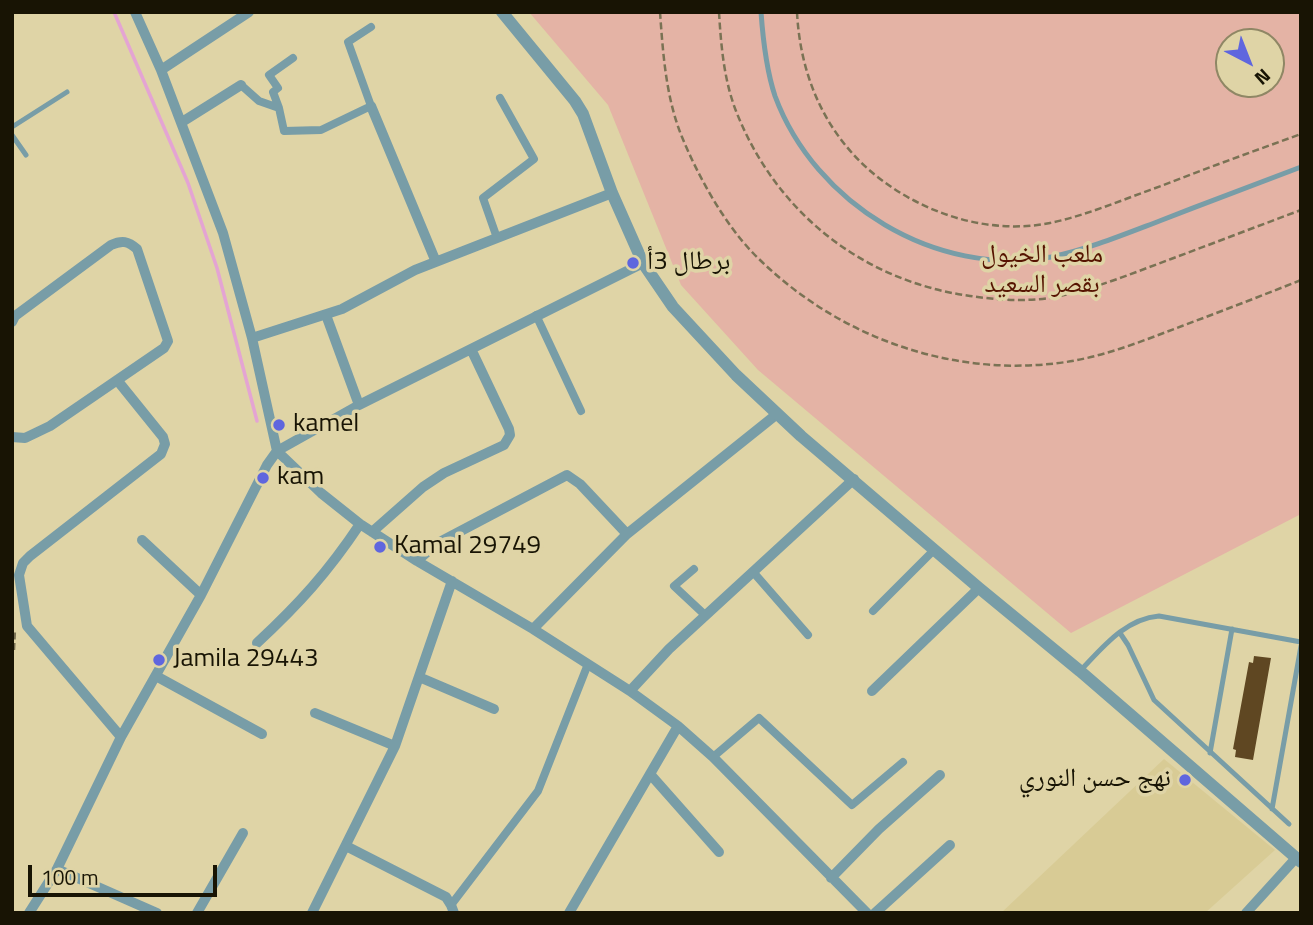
<!DOCTYPE html>
<html>
<head>
<meta charset="utf-8">
<style>
	body { margin:0 }
	#map { position:relative; width:1313px; height:925px; overflow:hidden; background:#dfd4a6; font-family:"Titillium Web",sans-serif }
	canvas { display:block }
	.frame { position:absolute; inset:0; border:14px solid #181404; pointer-events:none }
	.north { position:absolute; left:1215px; top:28px; width:70px; height:70px; box-sizing:border-box; background:#dfd4a6; border:2px solid #8f8765; border-radius:50%; rotate:138deg; font-size:19px; font-weight:700; line-height:28px; text-align:center; color:#181404 }
	.north::after { content:''; display:block; margin:auto; width:24px; height:32px; background:#5f66de; clip-path:polygon(50% 0,100% 100%,50% 72%,0 100%) }
	.scale { position:absolute; left:28px; top:865px; width:189px; height:32px; box-sizing:border-box; border:4px solid #181404; border-top:0; padding-left:9px; font-size:21px; line-height:24px; white-space:nowrap; color:#181404; -webkit-text-stroke:5px #dfd4a6; paint-order:stroke }
</style>
</head>
<body>
<div id="map">
<canvas width="1313" height="925"></canvas>
<div class="frame"></div>
<div class="north">N</div>
<div class="scale">100 m</div>
</div>
<script>
const g = document.querySelector('canvas').getContext('2d');
g.lineJoin = 'round';
function paint(path, color) { g.fillStyle = color; g.fill(path, 'evenodd'); }
function stroke(path, color, width, dash) { g.strokeStyle = color; g.lineWidth = width; g.lineCap = dash ? 'butt' : 'round'; g.setLineDash(dash || []); g.stroke(path); }
function write(font, color, halo, rows, align = 'center') {
  g.font = font + ' "Titillium Web","Noto Naskh Arabic",sans-serif'; g.lineWidth = 7; g.setLineDash([]); g.textBaseline = 'middle'; g.strokeStyle = halo; g.fillStyle = color; for (const [text, x, y, turn = 0] of rows) {
    g.save(); g.translate(x, y); g.rotate((+turn || 0) * Math.PI / 180); g.textAlign = isNaN(turn) ? turn : align; if (halo) g.strokeText(text, 0, 0); g.fillText(text, 0, 0); g.restore();
  }
}
const built = new Path2D(`
	M1164,759L1275,850L1205,913H1001Z`);
const green = new Path2D(`
	M529,12H1301V514L1071,633L758,370L681,285L608,105ZM1229,42H1271V84H1229Z`);
const stream = new Path2D(`
	M114,12L188,183L217,268L257,421`);
const building = new Path2D(`
	M1254,656L1271,658L1253,760L1235,757L1236,750L1233,749L1249,662L1253,663Z`);
const path = new Path2D(`
	M660,12C663,54 666,98 682,137C698,176 724,223 753,253C834,336 951,379 1066,362C1106,356 1145,340 1182,326C1222,311 1261,296 1301,280
	M719,12C721,46 724,80 736,111C776,213 863,281 970,296C998,300 1028,302 1055,297C1095,289 1133,273 1171,259C1214,243 1258,226 1301,210
	M797,12C800,72 822,127 867,168C915,211 985,236 1050,223C1088,215 1124,199 1161,186C1207,168 1254,151 1301,134
	M14,650L15,629`);
const service = new Path2D(`
	M761,12C763,40 766,69 775,96C815,204 936,278 1051,257C1089,249 1125,234 1162,220C1208,202 1254,185 1301,167
	M12,127L67,92
	M12,135L26,155
	M1120,633L1128,645L1154,700L1289,824
	M1081,670C1103,647 1125,619 1159,616L1301,642
	M1210,753L1232,629
	M1272,809L1301,646`);
const pedestrian = new Path2D(`
	M241,85L259,101L279,108L273,92L278,88L269,75L293,58
	M279,108L284,131L321,130L371,106L348,42L371,27
	M497,238L483,198L534,159L500,98
	M536,315L581,411
	M694,569L674,586L705,615
	M754,573L808,635
	M873,611L935,549
	M713,757L759,718L852,805L903,762
	M451,905L538,791L588,664`);
const minor = new Path2D(`
	M135,12L161,70L223,233L252,338L277,451L321,493L360,524L417,561L533,629L630,691L678,726L713,757L867,913
	M161,70L249,12
	M371,106L436,262
	M182,122L241,85
	M326,315L359,405
	M12,322L15,316L111,245C122,240 128,241 137,249L168,341L164,348L50,426L25,438L12,437
	M252,338L342,309L415,270L612,193
	M117,380L163,437L165,444L161,454L30,556L23,563L19,575L27,626L121,737
	M372,532L423,487L444,473L504,445L510,435L509,429L471,349
	M142,540L201,595
	M417,561L436,544L567,475L580,484L627,534
	M533,629L627,534L777,414
	M257,643C299,604 328,572 360,524
	M156,676L262,734
	M419,677L494,709
	M630,691L669,649L854,479
	M872,691L979,588
	M315,713L395,746
	M650,774L719,852
	M346,846L446,897L451,905L454,913
	M57,869L157,913
	M831,878L879,829L940,775
	M29,913L57,869L121,737L201,595L267,465L277,451L359,405L643,263
	M197,913L243,833
	M312,913L395,746L452,581
	M569,913L678,726
	M875,913L950,845
	M1246,913L1296,858`);
const tertiary = new Path2D(`
	M502,12L575,101L583,114L612,193L643,263L673,307L736,375L801,436L979,588L1080,671L1301,862`);
const markers = [
	[633,263,7,"#5f66de"],
	[279,425,7,"#5f66de"],
	[263,478,7,"#5f66de"],
	[380,547,7,"#5f66de"],
	[159,660,7,"#5f66de"],
	[1185,780,7,"#5f66de"]
];
const parkNames = [
	["ملعب الخيول",1042,256],
	["بقصر السعيد",1042,286]
];
const poiNames = [
	["برطال 3أ",647,263],
	["kamel",293,425],
	["kam",277,478],
	["Kamal 29749",394,547],
	["Jamila 29443",173,660],
	["نهج حسن النوري",1171,780,"right"]
];
paint(built, '#d8cb95');
paint(green, '#e4b3a5');
stroke(stream, '#e4a4d3', 3.5);
paint(building, '#5f4722');
stroke(path, '#7a7254', 2.5, [7, 3.5]);
stroke(service, '#789da7', 5);
stroke(pedestrian, '#789da7', 8);
stroke(minor, '#789da7', 10);
stroke(tertiary, '#789da7', 12);
for (const [x, y, r, color] of markers) { const dot = new Path2D(); dot.arc(x, y, r, 0, 2 * Math.PI); g.fillStyle = color; g.fill(dot); stroke(dot, '#dfd4a6', 2.5); }
write('26px', '#561401', '#dfd4a6', parkNames);
write('26px', '#181404', '#dfd4a6', poiNames, 'left');
</script>
</body>
</html>
